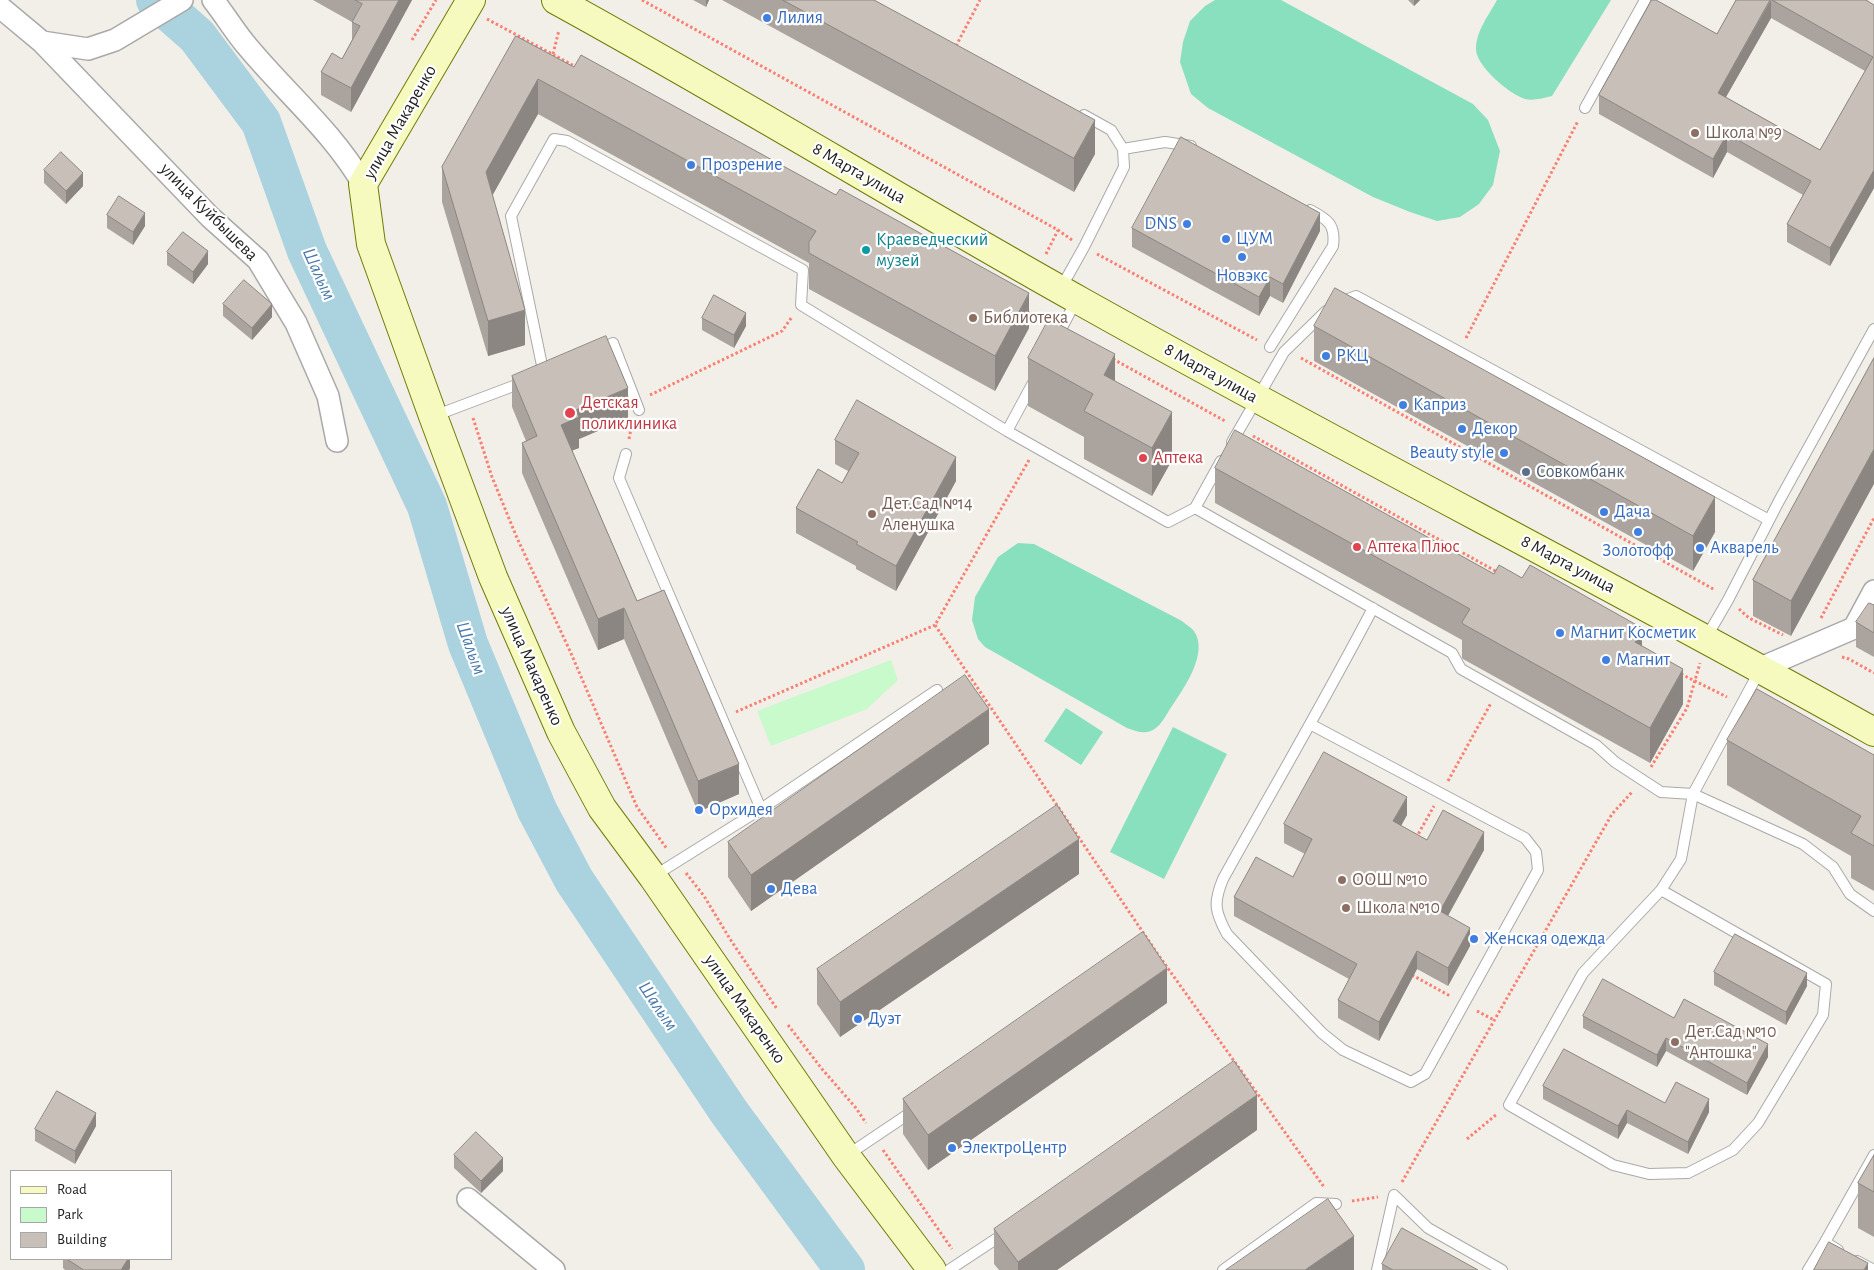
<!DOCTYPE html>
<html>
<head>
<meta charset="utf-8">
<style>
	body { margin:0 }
	#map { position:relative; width:1874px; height:1270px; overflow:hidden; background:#f2efe9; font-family:"Alegreya Sans",sans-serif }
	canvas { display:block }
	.legend { position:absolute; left:10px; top:1170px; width:162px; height:90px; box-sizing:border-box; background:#fff; border:1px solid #a7a7a7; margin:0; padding:6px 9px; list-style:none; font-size:15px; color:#222 }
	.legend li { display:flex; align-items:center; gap:10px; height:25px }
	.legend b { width:25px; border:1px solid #a7a7a7 }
</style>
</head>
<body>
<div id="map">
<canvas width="1874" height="1270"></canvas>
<ul class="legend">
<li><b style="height:6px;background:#f7fabf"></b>Road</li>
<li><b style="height:14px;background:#c8facc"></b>Park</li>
<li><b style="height:14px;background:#c7bfb8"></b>Building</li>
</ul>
</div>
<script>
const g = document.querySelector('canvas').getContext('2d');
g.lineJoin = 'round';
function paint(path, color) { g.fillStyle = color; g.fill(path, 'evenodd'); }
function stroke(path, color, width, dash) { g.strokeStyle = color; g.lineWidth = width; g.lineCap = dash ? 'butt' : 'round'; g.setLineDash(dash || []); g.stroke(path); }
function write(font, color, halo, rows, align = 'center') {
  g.font = font + ' "Alegreya Sans",sans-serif'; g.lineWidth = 4.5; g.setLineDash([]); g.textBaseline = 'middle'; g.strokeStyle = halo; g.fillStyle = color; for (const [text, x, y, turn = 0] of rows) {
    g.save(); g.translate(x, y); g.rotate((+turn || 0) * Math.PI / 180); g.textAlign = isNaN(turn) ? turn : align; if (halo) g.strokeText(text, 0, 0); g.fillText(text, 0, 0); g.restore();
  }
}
const park = new Path2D(`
	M891,660L898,680L867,709L771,746L757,711Z`);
const pitch = new Path2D(`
	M1215,0H1281L1473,104L1488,120L1500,151L1493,185L1479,204L1460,217L1437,221L1410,212L1373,197L1208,108L1191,94L1180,62L1183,42L1190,21L1205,6Z
	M1497,0H1611L1552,96C1543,98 1534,101 1525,99C1509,94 1476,66 1476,49C1476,31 1489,15 1497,0Z
	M1018,543L1034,544L1182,621C1185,624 1191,627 1194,631C1209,653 1184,688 1172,706C1167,713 1162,725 1153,730C1144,735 1136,731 1127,728L985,647L978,639L972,620L975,597L998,557Z
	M1066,708L1103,732L1081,765L1044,741Z
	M1173,727L1227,754L1164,879L1110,852Z`);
const river = new Path2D(`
	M156,0L197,36L261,122L307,251L427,506L468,644L537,810L574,880L729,1112L845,1270`);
const path = new Path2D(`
	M642,0L1058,230L1072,240
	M487,19L578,68
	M412,40L436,0
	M956,46L980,0
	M553,54L559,30
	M1046,254L1058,230
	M1097,254L1257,340
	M1027,312L1048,323
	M1466,338L1578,121
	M1301,358L1715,590
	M1113,359L1225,421
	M650,395L782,331L792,317
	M473,418L492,477L517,538L570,651L637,807L667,849
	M1253,436L1499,573
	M629,439L632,423
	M1029,460L935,625L1157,953L1324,1187
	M1739,609L1749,618L1783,635
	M1821,618L1874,518
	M1842,657L1849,659L1874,673
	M1681,674L1727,697
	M736,712L935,625
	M1651,767L1687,708L1700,663
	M1448,781L1491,703
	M1416,838L1434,806
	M686,873L704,896L730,939L777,1009
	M1412,975L1450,996
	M1477,1011L1494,1020
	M788,1025L822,1069L856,1108L866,1123
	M1467,1139L1497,1114
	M883,1150L952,1249
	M1402,1182L1612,814L1632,792
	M1352,1201L1378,1197`);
const lane = new Path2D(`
	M1585,108L1645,0
	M1123,149L1165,142L1191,146
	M1061,288L1084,247L1124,167L1123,149L1111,130L1084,115
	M1341,302L1356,296L1769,520
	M1057,337L1076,301
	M1270,347L1333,246C1336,224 1327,219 1310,210
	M599,350L613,343L639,410
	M544,375L511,216L554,139L567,141L803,270L801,305L1007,431L1034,381
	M434,416L524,382
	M1007,431L1168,522L1195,508
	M1232,442L1284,352L1326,311
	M626,454L619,478L761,809
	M1221,461L1195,508L1452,653L1461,669L1596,745L1615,762L1661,792L1693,794L1681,859L1661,890L1583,973L1509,1105L1613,1165L1649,1174L1688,1173L1733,1150L1758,1123L1823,1015L1826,984L1661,890
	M1706,638L1728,600L1779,501L1874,329
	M1760,670L1693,794L1803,844L1833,867L1850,894L1874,911
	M1310,724L1525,838L1536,852L1538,870L1425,1074L1411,1082L1343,1050L1322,1033L1227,934C1215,912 1213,903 1223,879C1273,789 1325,700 1373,608
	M654,876L761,809L937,690
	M846,1156L913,1111
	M1838,1250L1825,1242L1874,1155
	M1857,1261L1874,1270
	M949,1270L1005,1233
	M1223,1270L1316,1203L1336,1204
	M1377,1270L1394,1195L1428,1228L1502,1270
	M1808,1270L1825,1242`);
const street = new Path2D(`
	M213,0C225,15 235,32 247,46C286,93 333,132 363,184
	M0,7L42,42L88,49L115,40L182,0
	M42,42L210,217L258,260L296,323L328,396L337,441
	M1761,668L1854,628L1874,591
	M468,1199L554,1270`);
const secondary = new Path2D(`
	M471,0L363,184L371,244L433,416L493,577L561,732L602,808L653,877L846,1156L932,1270
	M556,0C733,97 905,203 1082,302C1344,449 1612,585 1874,732`);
const wall = new Path2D(`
	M313,0H412L351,112L321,95V72L342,59L352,40V22Z
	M693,0H709L706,7Z
	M722,0H874L1095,154L1074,192Z
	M1408,0H1420L1414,6Z
	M1736,0H1866L1874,5V188L1830,266L1787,242V224L1803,195L1727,152L1713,178L1599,114V95L1717,34ZM1771,18L1865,71L1820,150L1726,97Z
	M516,36L1029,328L995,391L809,289V263L538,114L492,195L525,345L488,356L442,202V167Z
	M44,170L83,186L66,204L44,183Z
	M107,215L145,226L133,245L107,228Z
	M1132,228L1320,231L1283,303L1270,296L1259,316L1132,247Z
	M167,252L208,264L193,284L167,265Z
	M223,304L272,317L252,340L223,316Z
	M702,318L746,326L734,348L702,330Z
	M1314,326L1715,532L1693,571L1314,361Z
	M1028,358L1115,381L1172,460L1152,496L1084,459V437L1028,406Z
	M1874,358L1791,636L1753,616V580Z
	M512,376L628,418L579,439V448L572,450L637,601L739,794L698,812L624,639L598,650L522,473V443L526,441L512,407Z
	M835,440L956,481L896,591L856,569V566L796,533V508L842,483L848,471L835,464Z
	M1215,468L1494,574L1642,646L1683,704L1650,763L1463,659L1462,658V640L1215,503Z
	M1874,605V657L1856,647V622Z
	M1727,740L1874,755V891L1851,878V856L1727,785Z
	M989,744L751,911L728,877V842Z
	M1407,815L1401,826L1427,840L1484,850L1448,916L1470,946L1448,986L1417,969L1379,1041L1338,1018V1000L1349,979L1234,916V897L1293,877L1305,854L1284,843V824Z
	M1079,874L840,1037L817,1004V969Z
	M1714,972L1807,986L1786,1025L1714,985Z
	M1167,1003L928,1170L903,1134V1099Z
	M1583,1016L1674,1018L1768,1057L1747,1095L1666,1051L1657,1067L1583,1028Z
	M1543,1086L1665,1103L1709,1112L1688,1154L1627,1123L1618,1139L1543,1099Z
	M96,1126L75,1164L35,1141V1129Z
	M1257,1130L1057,1270H999L994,1264V1229Z
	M454,1155L503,1171L481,1193L454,1168Z
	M1874,1155V1237L1858,1228V1183Z
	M63,1259H130V1268L129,1270H65L63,1268Z
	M1382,1264L1478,1270H1382Z`);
const shadedWall = new Path2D(`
	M399,0H412L351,112V88Z
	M706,0H709L706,7Z
	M1414,0H1420L1414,6Z
	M1771,0V18L1718,111V93Z
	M538,79V114L486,207V172Z
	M1095,120V154L1074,192V158Z
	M1727,134V152L1713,178V159Z
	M1874,170V188L1830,266V248Z
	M83,173V186L66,204V191Z
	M145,213V226L133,245V232Z
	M1320,213V231L1283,303V284Z
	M208,251V264L193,284V272Z
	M1270,277V296L1259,316V297Z
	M1029,293V328L995,391V356Z
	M272,304V317L252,340V328Z
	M525,310V345L488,356V321Z
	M746,313V326L734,348V335Z
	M1115,354V403L1104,423V375Z
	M628,388V418L579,439V448L561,455V425L576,410Z
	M1172,412V460L1152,496V448Z
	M1874,449V484L1791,636V601Z
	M956,457V481L896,591V566Z
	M1715,497V532L1693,571V536Z
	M624,608V639L598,650V619Z
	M1642,628V663L1635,642Z
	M1683,669V704L1650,763V728Z
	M989,709V744L751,911V875Z
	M739,764V794L698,812V781Z
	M1407,797V815L1393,840V821Z
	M1484,832V850L1440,930V911Z
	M1079,839V874L840,1037V1002Z
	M1470,928V946L1448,986V968Z
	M1417,951V969L1379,1041V1022Z
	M1167,968V1003L928,1170V1135Z
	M1807,973V986L1786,1025V1012Z
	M1666,1038V1051L1657,1067V1055Z
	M1768,1044V1057L1747,1095V1083Z
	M1257,1095V1130L1057,1270H1018V1262Z
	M1709,1099V1112L1688,1154V1142Z
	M1627,1110V1123L1618,1139V1126Z
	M96,1113V1126L75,1164V1151Z
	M503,1158V1171L481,1193V1181Z
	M1354,1236V1270H1305Z
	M128,1259H130V1268L129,1270H121Z
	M1868,1263V1270H1864Z`);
const building = new Path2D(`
	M355,0H399L351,88L321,72L332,53L342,59L360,26L352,22L362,4Z
	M783,0H874L1095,120L1074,158Z
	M1652,0H1656L1717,34L1736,0H1770L1718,93L1820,150L1873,57L1772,0H1866L1874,5V170L1830,248L1787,224L1811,181L1727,134L1713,159L1599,95Z
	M516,36L574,67L581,55L836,195L840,189L1029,293L995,356L809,253V242L816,231L538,79L486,172L525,310L488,321L442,167Z
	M1181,137L1320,213L1283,284L1270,277L1259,297L1132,228Z
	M61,152L83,173L66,191L44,170Z
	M119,196L145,213L133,232L107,215Z
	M183,232L208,251L193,272L167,252Z
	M244,280L272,304L252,328L223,304Z
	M1335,288L1715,497L1693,536L1314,326Z
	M714,295L746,313L734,335L702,318Z
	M1049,319L1115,354L1104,375L1172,412L1152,448L1084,411L1093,394L1028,358Z
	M606,336L628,388L576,410L579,417L561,425L637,601L664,590L739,764L698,781L624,608L598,619L522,443L537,436L512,376Z
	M1874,358V449L1791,601L1753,580Z
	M857,400L956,457L896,566L856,544L858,542L796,508L818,469L842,483L859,453L835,440Z
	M1235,430L1494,574L1499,565L1522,578L1530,565L1642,628L1635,642L1683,669L1650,728L1463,624L1462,622L1470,609L1215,468Z
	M1869,603L1874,605V633L1856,622Z
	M965,675L989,709L751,875L728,842Z
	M1757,689L1874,755V846L1851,833L1861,816L1727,740Z
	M1324,752L1407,797L1393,821L1427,840L1443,810L1484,832L1440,911L1470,928L1448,968L1417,951L1379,1022L1338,1000L1357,964L1234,897L1256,857L1293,877L1312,839L1284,824Z
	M1057,805L1079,839L840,1002L817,969Z
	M1143,932L1167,968L928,1135L903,1099Z
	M1735,934L1807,973L1786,1012L1714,972Z
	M1603,979L1674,1018L1684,999L1768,1044L1747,1083L1666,1038L1657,1055L1583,1016Z
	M1564,1049L1665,1103L1676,1082L1709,1099L1688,1142L1627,1110L1618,1126L1543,1086Z
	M1234,1061L1257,1095L1018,1262L994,1229Z
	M57,1091L96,1113L75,1151L35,1129Z
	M476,1132L503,1158L481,1181L454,1155Z
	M1874,1155V1192L1858,1183Z
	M1328,1199L1354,1236L1305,1270H1226Z
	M1402,1228L1478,1270H1393L1382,1264Z
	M1829,1242L1868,1263L1864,1270H1814Z
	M67,1259H128L121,1270H84Z`);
const markers = [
	[767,18,5,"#3f7fe0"],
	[1695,133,5,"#8d6e63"],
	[691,165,5,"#3f7fe0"],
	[1187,224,5,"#3f7fe0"],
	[1226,239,5,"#3f7fe0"],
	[866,250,5,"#0f9aa8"],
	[1242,257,5,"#3f7fe0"],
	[973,318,5,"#8d6e63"],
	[1326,356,5,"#3f7fe0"],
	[1403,405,5,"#3f7fe0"],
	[570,413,6,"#e0444e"],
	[1462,429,5,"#3f7fe0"],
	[1504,453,5,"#3f7fe0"],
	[1143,458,5,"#e0444e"],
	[1526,472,5,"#5c6f8a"],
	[1604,512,5,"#3f7fe0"],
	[872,514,5,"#8d6e63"],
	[1638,532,5,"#3f7fe0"],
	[1357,547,5,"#e0444e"],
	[1700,548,5,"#3f7fe0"],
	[1560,633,5,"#3f7fe0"],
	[1606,660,5,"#3f7fe0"],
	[699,810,5,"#3f7fe0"],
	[1342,880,5,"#8d6e63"],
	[771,889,5,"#3f7fe0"],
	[1346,908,5,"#8d6e63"],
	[1474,939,5,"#3f7fe0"],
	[858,1019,5,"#3f7fe0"],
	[1675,1042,5,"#8d6e63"],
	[952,1148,5,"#3f7fe0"]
];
const shopNames = [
	["Лилия",777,18],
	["Прозрение",701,165],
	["DNS",1177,224,"right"],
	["ЦУМ",1236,239],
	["Новэкс",1242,276,"center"],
	["РКЦ",1336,356],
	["Каприз",1413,405],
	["Декор",1472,429],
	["Beauty style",1494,453,"right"],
	["Дача",1614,512],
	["Акварель",1710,548],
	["Золотофф",1638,551,"center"],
	["Магнит Косметик",1570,633],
	["Магнит",1616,660],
	["Орхидея",709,810],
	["Дева",781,889],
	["Женская одежда",1484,939],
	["Дуэт",868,1019],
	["ЭлектроЦентр",962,1148]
];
const streetNames = [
	["улица Макаренко",400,122,-60],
	["8 Марта улица",859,173,30],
	["улица Куйбышева",209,212,45],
	["8 Марта улица",1211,373,29],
	["8 Марта улица",1568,564,28],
	["улица Макаренко",532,666,66],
	["улица Макаренко",745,1009,55]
];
const educationNames = [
	["Школа №9",1705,133],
	["Библиотека",983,318],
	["Дет.Сад №14",882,504],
	["Аленушка",882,525],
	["ООШ №10",1352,880],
	["Школа №10",1356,908],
	["Дет.Сад №10",1685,1032],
	["\"Антошка\"",1685,1053]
];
const cultureNames = [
	["Краеведческий",876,240],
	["музей",876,261]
];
const healthNames = [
	["Детская",581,403],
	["поликлиника",581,424],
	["Аптека",1153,458],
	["Аптека Плюс",1367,547]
];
const serviceNames = [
	["Совкомбанк",1536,472]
];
const waterNames = [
	["Шалым",319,274,66],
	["Шалым",471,648,70],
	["Шалым",658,1006,56]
];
paint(park, '#c8facc');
paint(pitch, '#88e0be');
stroke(river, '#aad3df', 40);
stroke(lane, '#a9a9a9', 12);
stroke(street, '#a9a9a9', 24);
stroke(secondary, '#707d05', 30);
stroke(path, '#fa8072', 3, [2.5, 2.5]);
stroke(lane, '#fff', 10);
stroke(street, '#fff', 21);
stroke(secondary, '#f7fabf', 28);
paint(wall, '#aba49e');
paint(shadedWall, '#8b8681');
paint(building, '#c7bfb8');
stroke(building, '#8b8681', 1);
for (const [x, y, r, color] of markers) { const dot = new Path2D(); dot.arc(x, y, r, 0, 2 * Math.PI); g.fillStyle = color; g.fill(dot); stroke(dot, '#fff', 2); }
write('18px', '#366cbe', '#fff', shopNames, 'left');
write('18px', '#222', '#fff', streetNames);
write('18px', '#785e54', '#fff', educationNames, 'left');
write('18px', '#0d838f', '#fff', cultureNames, 'left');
write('18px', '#be3a42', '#fff', healthNames, 'left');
write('18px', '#4e5e75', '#fff', serviceNames, 'left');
write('italic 19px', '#4a7aab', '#fff', waterNames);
</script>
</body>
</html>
